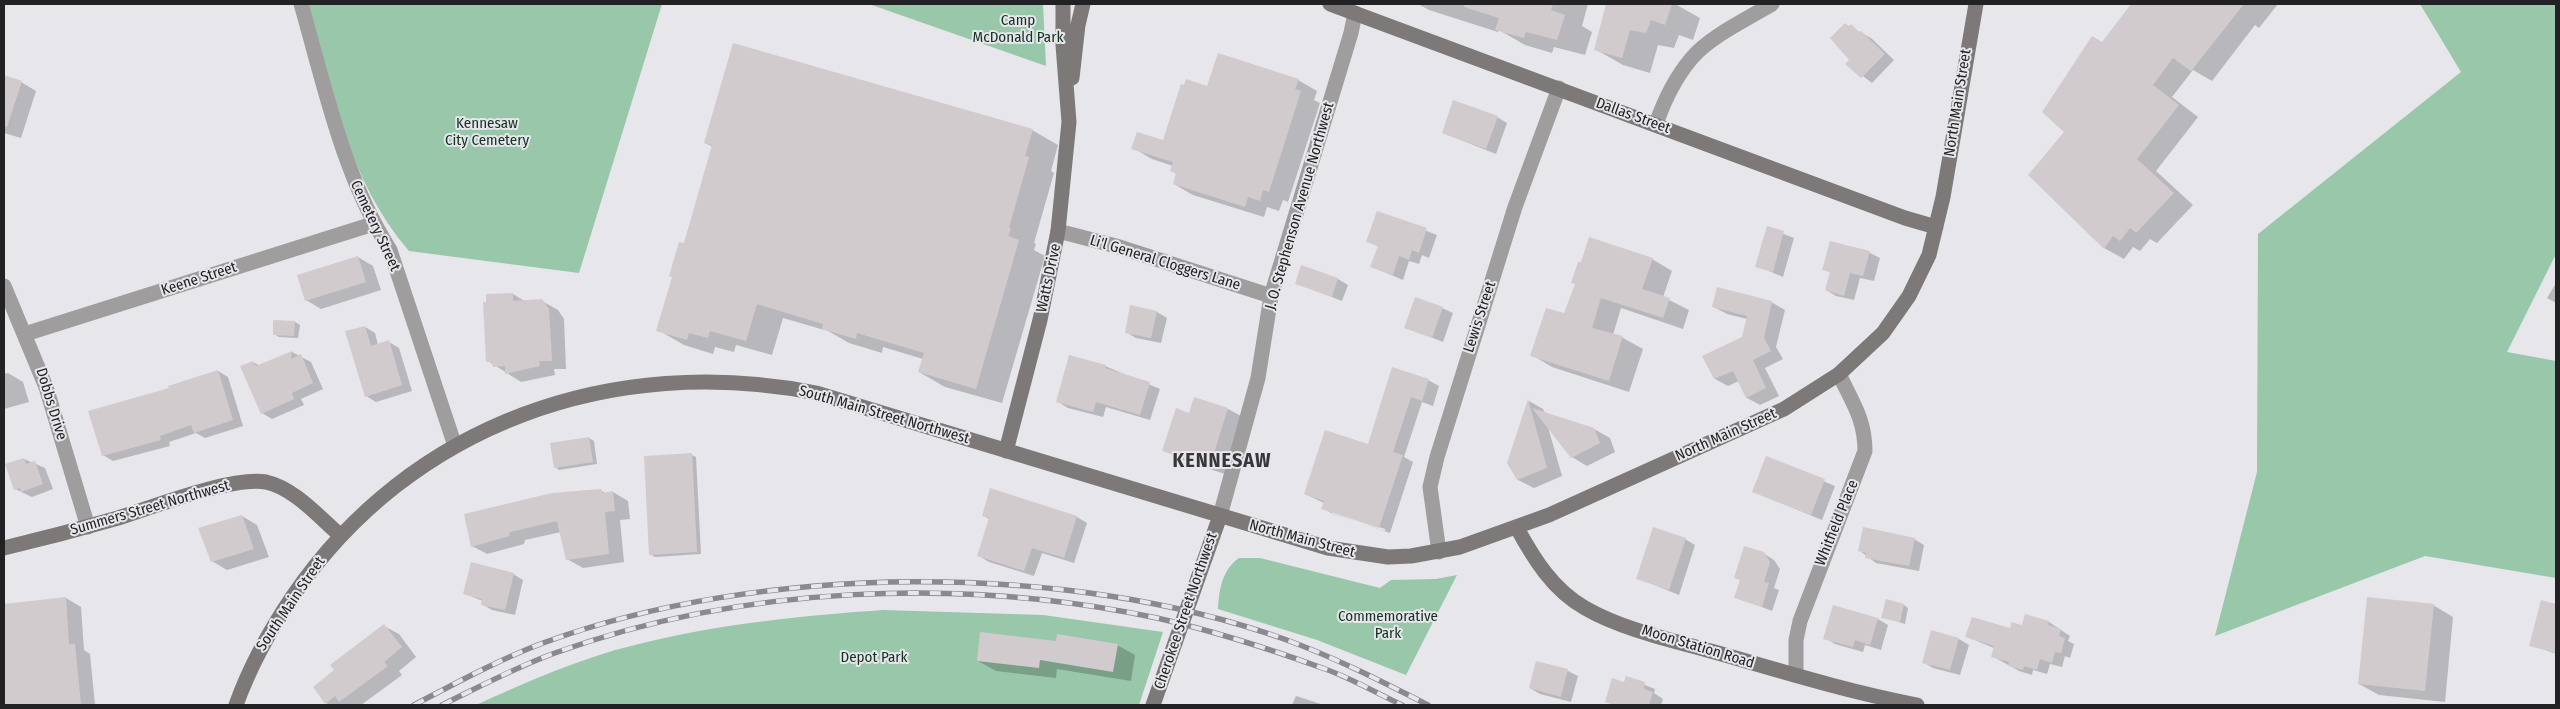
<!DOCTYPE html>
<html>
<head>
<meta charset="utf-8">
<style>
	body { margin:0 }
	#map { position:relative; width:2560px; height:709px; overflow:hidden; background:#e6e6eb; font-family:"Fira Sans Condensed",sans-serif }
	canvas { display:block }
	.frame { position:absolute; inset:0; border:5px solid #222224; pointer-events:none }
</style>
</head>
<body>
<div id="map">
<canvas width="2560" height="709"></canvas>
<div class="frame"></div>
</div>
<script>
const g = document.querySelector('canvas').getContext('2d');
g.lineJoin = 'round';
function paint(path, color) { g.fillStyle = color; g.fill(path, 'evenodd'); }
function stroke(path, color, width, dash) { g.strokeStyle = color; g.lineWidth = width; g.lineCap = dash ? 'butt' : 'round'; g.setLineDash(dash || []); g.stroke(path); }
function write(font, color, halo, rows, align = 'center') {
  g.font = font + ' "Fira Sans Condensed",sans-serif'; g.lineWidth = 4; g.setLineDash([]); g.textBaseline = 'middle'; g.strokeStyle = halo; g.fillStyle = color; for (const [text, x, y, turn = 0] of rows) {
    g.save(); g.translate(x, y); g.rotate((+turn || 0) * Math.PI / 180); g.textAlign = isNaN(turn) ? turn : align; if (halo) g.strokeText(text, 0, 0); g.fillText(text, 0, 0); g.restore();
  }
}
const green = new Path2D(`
	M306,4H662L579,273L409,251C349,182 332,89 306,4Z
	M869,4H1043L1046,66Z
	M2420,4H2556V254L2507,352L2556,361V578L2425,556L2215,636L2257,472L2258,234L2461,72Z
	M1239,558H1260L1380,588L1391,580L1436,579L1457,575L1406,675L1317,640L1218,609C1219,590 1222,570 1239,558Z
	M883,610L1043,615L1163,632L1139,705H476C527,682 580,658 635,645C717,624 799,616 883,610Z`);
const shadow = new Path2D(`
	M1418,4H1588L1582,26L1592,32L1585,55L1554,47L1552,53L1525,45L1499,30L1498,32L1429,10Z
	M1608,4H1675L1700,18L1693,40L1679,35L1674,48L1658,45L1650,73L1623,65L1595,49Z
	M2132,4H2278L2259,28L2255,25L2212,81L2193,70L2172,97L2198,117L2156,171L2193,205L2157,243L2150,239L2140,251L2133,247L2124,259L2104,248L2066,132L2102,43Z
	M1845,24L1871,38L1894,60L1872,83L1847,64L1851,60Z
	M4,77L21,82L36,91L21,138L4,133Z
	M1298,80L1317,91L1314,100L1320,103L1288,202L1283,200L1279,211L1267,207L1264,217L1193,195L1174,184L1177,174L1171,171L1173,166L1152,159L1133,148L1164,142L1208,88Z
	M1497,117L1507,123L1496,154L1443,133Z
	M1032,130L1058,145L1051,171L1054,173L1034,243L1036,244L1034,250L1045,256L1002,403L945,387L919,372L923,359L883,347L882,353L849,343L828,331L783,318L772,355L736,345L734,352L715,347L713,354L684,345L658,330L713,147L705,143Z
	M1377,212L1437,235L1429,258L1422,255L1419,264L1409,261L1403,280L1372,267L1379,247L1367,241Z
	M1768,228L1794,238L1783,277L1757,266Z
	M1870,253L1880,258L1874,281L1860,278L1854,300L1836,296L1826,290L1831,273L1824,269Z
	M358,257L373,266L381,290L321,309L306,300Z
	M1652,259L1672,271L1663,297L1689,310L1683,329L1621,308L1613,335L1623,338L1643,349L1629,392L1552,367L1532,355L1565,315Z
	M1338,279L1348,285L1342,301L1296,283Z
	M2556,283V303L2547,298Z
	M513,294L526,302L542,301L558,310L564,319L566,369H554L555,375L521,382L488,361V303Z
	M1771,302L1785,310L1776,347L1783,359L1765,368L1779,396L1760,405L1747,398L1739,381L1728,386L1715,379L1704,357L1743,338L1747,319L1727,314L1714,307Z
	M1131,307L1157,312L1167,318L1161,343L1136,338L1126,332Z
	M1442,308L1453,313L1443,342L1406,327Z
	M295,322L300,325L298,338L279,337L274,334Z
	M365,327L375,333L378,345L389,342L399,348L412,391L376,402L366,396Z
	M292,352L311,362L323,389L301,399L304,405L272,419L262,413L253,362L260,366Z
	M1105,366L1160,389L1150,420L1106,407L1103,417L1068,408L1058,402Z
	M1393,369L1428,380L1439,386L1433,406L1422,402L1404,457L1413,462L1390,533L1333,514L1322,508L1324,503L1305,494L1369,445ZM1332,511L1385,529V531L1332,514Z
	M218,371L228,377L243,426L205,438L196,433L169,442L170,446L113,461L103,455L170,389Z
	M8,373L23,382L29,402L4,409V374Z
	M1529,401L1543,409L1545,413L1594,429L1610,438L1615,452L1587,466L1572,457L1548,427L1562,476L1534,488L1518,480L1509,463Z
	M1228,409L1243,417L1225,474L1179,459L1164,450L1190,414Z
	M589,438L594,441L597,464L559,470L555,467Z
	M692,455L696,457L701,554L655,557L650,554Z
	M1766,457L1835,486L1822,520L1754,492Z
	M24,459L45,468L53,489L32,497L15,489Z
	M600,490L607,494L613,492L628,501L630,519L620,520L624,562L583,568L567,559L561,532L525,540L524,544L487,554L472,546Z
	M983,515L1077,517L1087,523L1074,563L1042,553L1034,576L989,562L979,556L990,520Z
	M242,516L257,525L269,557L227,570L212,561Z
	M1685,539L1695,545L1679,595L1637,578Z
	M1914,539L1924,545L1919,571L1876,563L1860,551Z
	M1763,553L1774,560L1780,569L1774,588L1779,590L1772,611L1736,597Z
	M513,574L523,580L515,615L492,610L482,604L483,601L465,594Z
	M66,598L81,607L84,650L90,654L95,705H4V605Z
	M2542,602L2556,605V654L2531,645Z
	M1904,605L1908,608L1905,624L1883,617Z
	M2433,605L2453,617L2445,702L2379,695L2359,684Z
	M1878,619L1888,625L1881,650L1865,645L1863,652L1835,644L1825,638Z
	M2049,622L2070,636L2068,641L2074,644L2070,658L2065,656L2062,667L2050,664L2047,674L2033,670L2032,675L2019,671L1992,656L1994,648L1967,637Z
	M384,626L399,634L416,657L399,671L402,675L361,705H330L326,703Z
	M1932,631L1959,639L1969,645L1960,675L1933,668L1923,662Z
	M1057,642L1117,645L1135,655L1131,681L1057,669L1056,678L996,671L978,661Z
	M1568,671L1578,676L1571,702L1540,694L1530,688Z
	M1627,678L1655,689L1654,693L1663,699L1661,705H1613L1606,701L1625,683Z
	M1296,696L1324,705H1292Z`);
const building = new Path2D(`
	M1464,4H1553L1551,10L1565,15L1557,40L1526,32L1524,38L1495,30L1499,18L1464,7Z
	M1606,4H1672L1665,25L1651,20L1646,33L1630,30L1622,58L1594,50Z
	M2131,4H2244L2191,71L2173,58L2153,85L2179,105L2137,159L2174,193L2136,233L2130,228L2120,241L2113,236L2104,249L2028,175L2064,132L2042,112L2092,36L2102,42Z
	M1845,23L1849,27L1851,24L1859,32L1861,31L1885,54L1861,78L1845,64L1849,60L1830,38Z
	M733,43L1033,129L1025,156L1029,157L1009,228H1011L1008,236L1019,240L976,389L918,372L924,353L857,333L856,339L822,329L823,324L757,304L746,341L710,331L708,338L689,333L687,340L656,331L672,277L669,276L679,242L684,243L712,145L704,143Z
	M1218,53L1299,79L1295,89L1301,91L1269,192L1263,190L1260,201L1248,197L1245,207L1173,184L1176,173L1170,171L1173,162L1131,149L1137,132L1163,140L1181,84L1184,85L1186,79L1207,86Z
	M4,75L22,81L7,127L4,126Z
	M1453,100L1498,116L1486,149L1442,133Z
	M1377,211L1427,228L1419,253L1412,250L1409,260L1399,256L1393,275L1370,267L1378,246L1366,242Z
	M1767,226L1784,231L1773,272L1755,267Z
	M1589,237L1653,258L1642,289L1670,298L1663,318L1601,298L1592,328L1623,336L1609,381L1530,356L1546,308L1564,313L1575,284L1571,283L1578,262H1581Z
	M1830,241L1870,251L1863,276L1850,273L1844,296L1825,290L1830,272L1822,270Z
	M358,256L366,282L305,301L297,275Z
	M1301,265L1338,278L1332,297L1295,284Z
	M1717,287L1772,301L1764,338L1771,351L1753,360L1766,388L1746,398L1733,371L1714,379L1702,356L1742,337L1747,316L1712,307Z
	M513,293V301L542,299L549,309L552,361H539L540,366L505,374V366L493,367L492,362H486L483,302H486V294Z
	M1415,297L1443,307L1432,338L1404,328Z
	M1130,305L1157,311L1151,338L1125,333Z
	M273,320L295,321L294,336L273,335Z
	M365,326L371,346L389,340L402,385L365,397L345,331Z
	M292,351L291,359L301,354L313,383L292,393L294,399L261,414L240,366L253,361L256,366Z
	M1069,355L1106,365L1105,368L1150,382L1140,415L1096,402L1093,412L1056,402Z
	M1392,367L1429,379L1422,401L1411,397L1393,452L1403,455L1379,528L1321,509L1324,501L1304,494L1325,430L1368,444Z
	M218,370L233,420L194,433L191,425L160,436L161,440L102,456L88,411L169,388L168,386Z
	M1194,397L1228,408L1210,466L1162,451L1176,408L1189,413Z
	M1528,399L1547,468L1517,480L1507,463Z
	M1532,408L1594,428L1600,443L1571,458Z
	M589,437L593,462L554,468L550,443Z
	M692,453L697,552L649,555L644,456Z
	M1766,456L1825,479L1811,515L1752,492Z
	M24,458L26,464L35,461L43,484L21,492L20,488L14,490L5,464Z
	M990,488L1077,516L1064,558L1032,548L1024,571L977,556L989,518L982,516Z
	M601,489L602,493L613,491L615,511L605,512L609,554L566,560L557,521L510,532L509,536L471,547L464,514L552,493Z
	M242,515L254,549L211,562L198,528Z
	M1653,527L1686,538L1669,590L1636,579Z
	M1863,527L1915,538L1909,566L1865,558L1866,553L1858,551Z
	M1744,546L1764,552L1770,562L1764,582L1769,583L1762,607L1734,598L1740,580L1734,578Z
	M471,562L514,573L505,610L481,605L482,599L463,594Z
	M66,597L69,644H75L81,705H4V604Z
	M2367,597L2434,604L2425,691L2358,684Z
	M1886,599L1904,604L1900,622L1881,618Z
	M2541,600L2556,604V653L2529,646Z
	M1833,605L1878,618L1870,645L1855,640L1853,647L1823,639Z
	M2025,614L2049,621L2048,625L2061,629L2059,636L2065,638L2061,653L2055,652L2052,663L2040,659L2037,670L2024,666L2023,670L2008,666L2009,662L1991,657L1994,646L1965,637L1972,617L2010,628L2011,622L2022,625Z
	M384,624L402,647L384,662L388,666L339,702L335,696L325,704L313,687L334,670L330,665Z
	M1931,630L1959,638L1950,670L1922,663Z
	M980,632L1056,641L1057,634L1118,644L1113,672L1040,660L1039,668L977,661Z
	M1536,661L1568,669L1561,697L1529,688Z
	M1626,676L1645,682L1644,689L1653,692L1649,705H1615L1605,702L1612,678L1624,682Z`);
const street = new Path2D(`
	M301,4C325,87 343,176 390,250L455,446
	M1656,124C1664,101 1675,78 1691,59C1709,37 1747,19 1772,4
	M1058,231L1116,246L1271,296
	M4,286L46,387L88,527
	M25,334L373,224
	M1220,516L1258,378L1271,296L1351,33L1355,13
	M1439,552L1430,487L1437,457L1515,207L1559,88
	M1796,675V640L1800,621L1865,451C1865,419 1852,402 1839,374`);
const secondary = new Path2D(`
	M1330,4L1905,218L1936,227
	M1072,78L1078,25L1083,4
	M1006,451L1040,320L1058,231L1069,122L1063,45V4
	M1517,528C1534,559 1553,590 1585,608C1623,630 1675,641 1718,653C1784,672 1849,692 1917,705
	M4,548C42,539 80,529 118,518C153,507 232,476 266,482C294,488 319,517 340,535
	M236,705C250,666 270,630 293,596C411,423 614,353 816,393L1328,548L1388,557L1411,556L1460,547L1549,515L1784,409L1839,374L1883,333L1909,296L1929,255L1943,197L1976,4
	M1153,705L1220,516`);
const rail = new Path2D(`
	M414,705C456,683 498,660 543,643C761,563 1065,561 1284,639C1334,657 1381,681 1428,705
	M442,705C479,687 516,667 555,653C743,585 963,577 1157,618C1214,631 1270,649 1325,669C1351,678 1376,693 1402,705`);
const parkNames = [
	["Camp",1018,21],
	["McDonald Park",1018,38],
	["Kennesaw",487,124],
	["City Cemetery",487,141],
	["Commemorative",1388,617],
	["Park",1388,634],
	["Depot Park",874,658]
];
const streetNames = [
	["North Main Street",1958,103,-81],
	["Dallas Street",1633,116,20],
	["J. O. Stephenson Avenue Northwest",1300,206,-74],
	["Cemetery Street",375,226,65],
	["Li'l General Cloggers Lane",1165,263,17],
	["Watts Drive",1049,278,-78],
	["Keene Street",199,279,-18],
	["Lewis Street",1480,317,-72],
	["Dobbs Drive",51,404,73],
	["South Main Street Northwest",884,415,16],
	["North Main Street",1726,435,-24],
	["Summers Street Northwest",150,508,-16],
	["Whitfield Place",1837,523,-68],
	["North Main Street",1302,539,15],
	["South Main Street",291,604,-56],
	["Cherokee Street Northwest",1186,611,-71],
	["Moon Station Road",1698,647,17]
];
const districtNames = [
	["KENNESAW",1222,461]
];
paint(green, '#98c7a9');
paint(shadow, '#0003');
paint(building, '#d1cbcd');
stroke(street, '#9f9d9d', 15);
stroke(secondary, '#7d7979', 15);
stroke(rail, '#8a8a8e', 5.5);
stroke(rail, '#e6e6eb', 4, [11]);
write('15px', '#123120', '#e6e6eb', parkNames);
write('15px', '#222224', '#e6e6eb', streetNames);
g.letterSpacing = '1px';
write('bold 20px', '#37373b', '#e6e6eb', districtNames);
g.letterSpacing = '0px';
</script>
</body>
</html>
